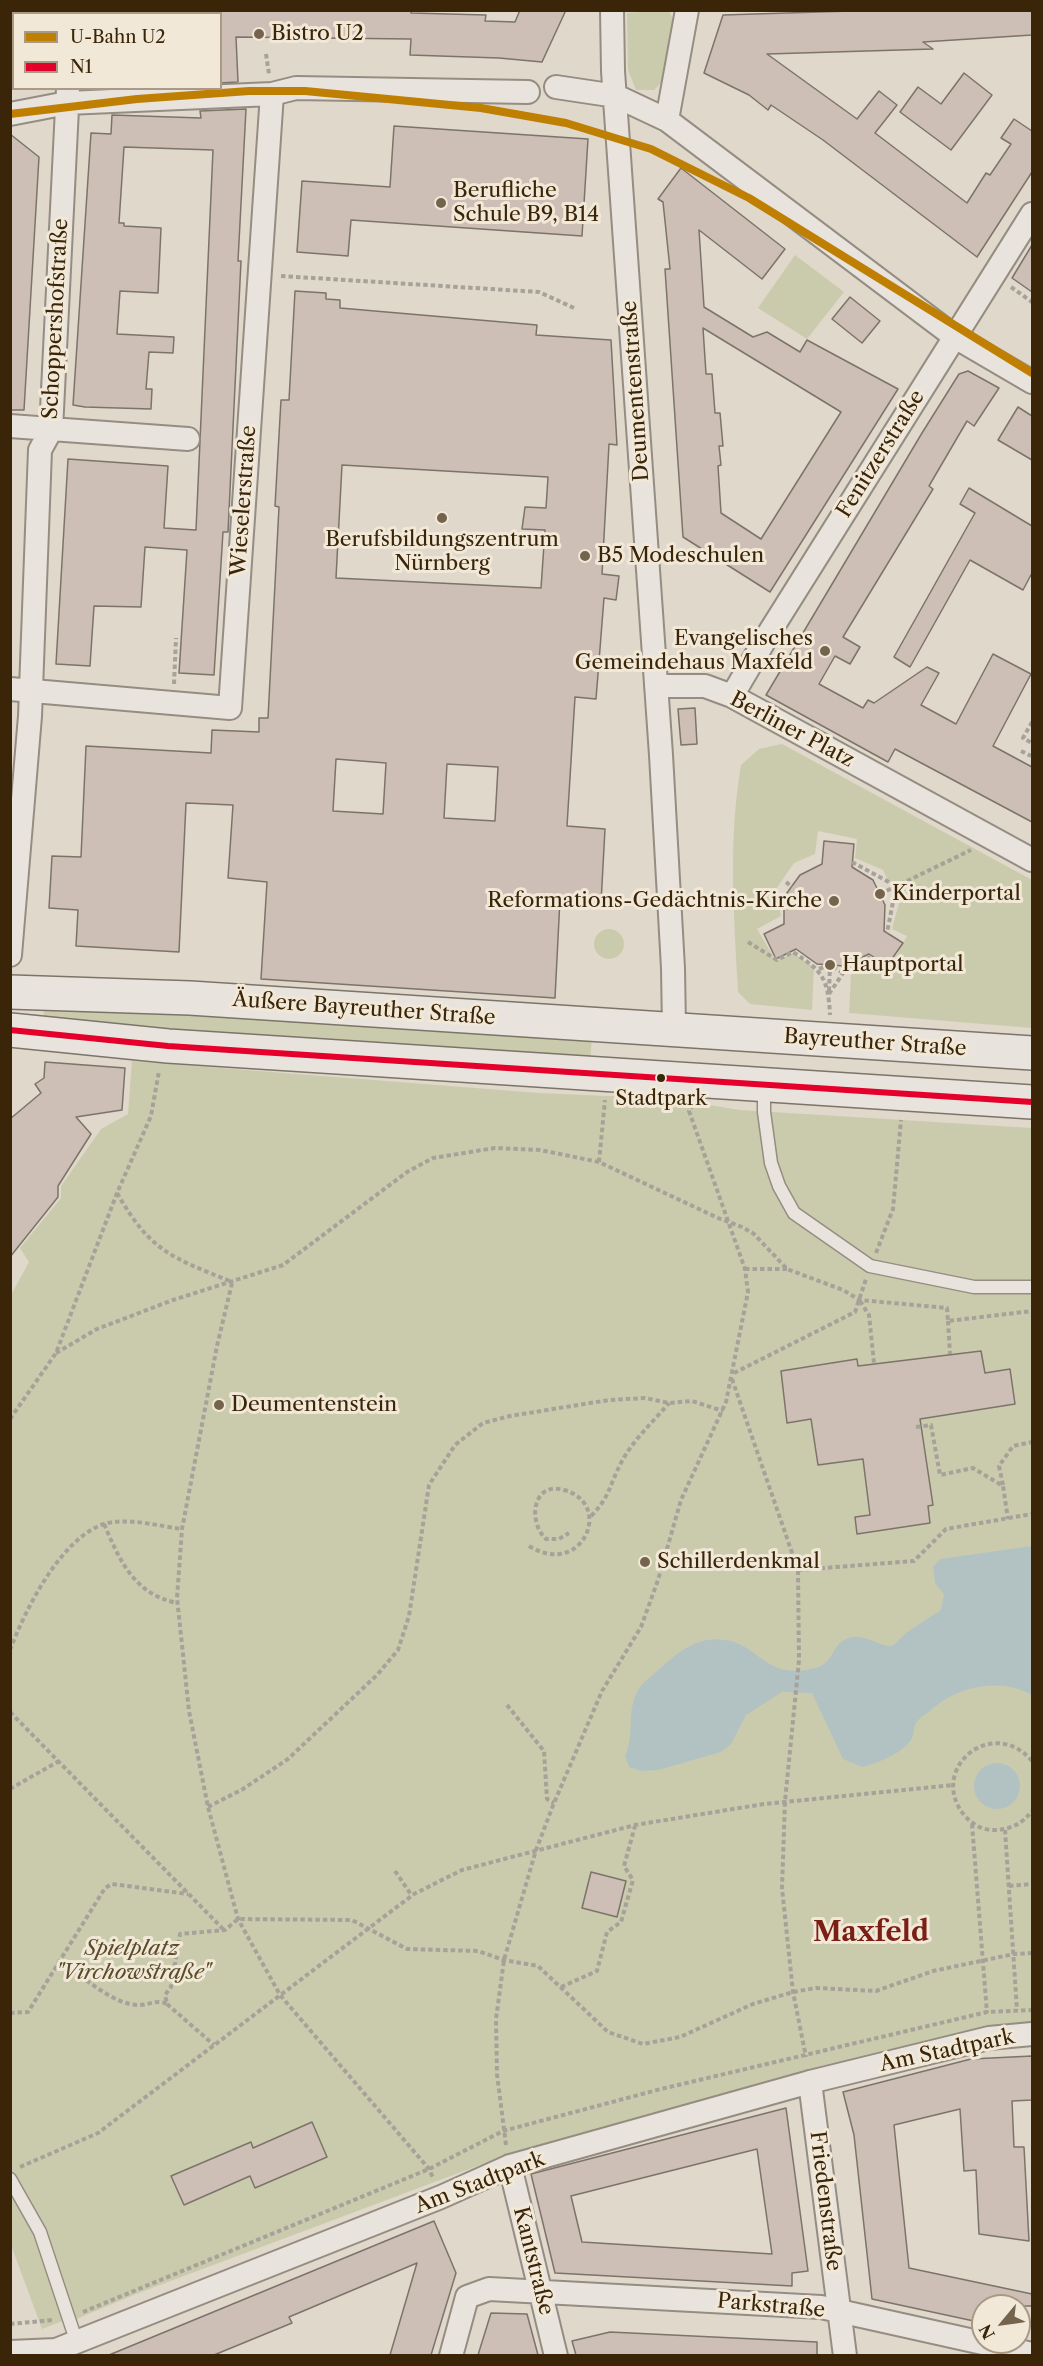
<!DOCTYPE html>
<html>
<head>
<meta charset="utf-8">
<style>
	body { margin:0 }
	#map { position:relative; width:1043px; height:2366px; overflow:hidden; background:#e0d8cb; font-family:"Libre Caslon Text",serif }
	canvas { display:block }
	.frame { position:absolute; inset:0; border:12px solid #3a2509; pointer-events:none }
	.legend { position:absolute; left:12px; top:12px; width:210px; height:78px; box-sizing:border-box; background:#f1e8d7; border:2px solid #a89a85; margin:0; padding:8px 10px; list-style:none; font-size:18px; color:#3a2509 }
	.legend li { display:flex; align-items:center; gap:12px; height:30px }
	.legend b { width:30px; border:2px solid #a89a85 }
	.north { position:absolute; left:971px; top:2294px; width:60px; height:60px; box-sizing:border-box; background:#f1e8d7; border:2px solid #a89a85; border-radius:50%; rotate:241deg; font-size:16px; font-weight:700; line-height:24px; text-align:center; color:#3a2509 }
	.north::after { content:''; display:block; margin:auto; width:21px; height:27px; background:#74644d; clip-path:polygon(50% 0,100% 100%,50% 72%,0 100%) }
</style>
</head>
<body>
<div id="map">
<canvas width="1043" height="2366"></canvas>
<div class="frame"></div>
<ul class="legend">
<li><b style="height:8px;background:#be7f03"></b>U-Bahn U2</li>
<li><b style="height:8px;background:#e4002b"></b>N1</li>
</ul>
<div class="north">N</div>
</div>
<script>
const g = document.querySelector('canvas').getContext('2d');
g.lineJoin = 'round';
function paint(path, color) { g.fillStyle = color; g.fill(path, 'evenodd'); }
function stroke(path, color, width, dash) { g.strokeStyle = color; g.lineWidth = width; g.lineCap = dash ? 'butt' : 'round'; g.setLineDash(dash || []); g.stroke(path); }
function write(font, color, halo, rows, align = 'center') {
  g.font = font + ' "Libre Caslon Text",serif'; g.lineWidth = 6; g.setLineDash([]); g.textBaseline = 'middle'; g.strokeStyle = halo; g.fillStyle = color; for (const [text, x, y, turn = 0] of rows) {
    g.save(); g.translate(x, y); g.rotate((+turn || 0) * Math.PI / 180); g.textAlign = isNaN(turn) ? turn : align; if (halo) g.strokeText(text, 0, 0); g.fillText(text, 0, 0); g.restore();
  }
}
const green = new Path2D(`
	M669,10L675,25L663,81L654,90H636L628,70L627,13Z
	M795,255L844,292L807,339L758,308Z
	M782,744L1032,880V1028L849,1013L851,975L872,960L889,969L907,936L892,929L899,903L883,870L855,858L857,839L818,831L815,854L794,863L776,889L781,916L757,929L776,961L793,953L814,967L812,1010L750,1004L738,992C734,915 728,841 741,765L759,749Z
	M594 944a15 15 0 1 1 30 0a15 15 0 1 1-30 0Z
	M44,1005L592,1034L590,1063L43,1023Z
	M132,1061L539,1093L673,1099L740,1110L1032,1128V2023L512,2153L136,2294L67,2323L65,2320L42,2329L11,2245V1295L29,1262L20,1248L61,1198V1186L101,1129L128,1114Z`);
const water = new Path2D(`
	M1032,1546V1695C999,1677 957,1686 930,1711C926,1714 919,1718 916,1723C913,1728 914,1736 911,1740C900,1755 879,1762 863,1767L843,1759L812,1693L782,1692L746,1715L731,1744L721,1752L658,1770L641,1771L629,1767L625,1756C635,1735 626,1711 638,1690C642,1683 651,1677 657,1671C680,1651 700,1632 734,1642C753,1648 766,1667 786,1670C797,1672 817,1670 825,1663C834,1656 834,1644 846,1639C863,1631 876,1646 893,1646L907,1632L941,1610L944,1594L935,1583L933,1567L940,1559Z
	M974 1786a23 23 0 1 1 46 0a23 23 0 1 1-46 0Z`);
const building = new Path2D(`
	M220,10H412L411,13L486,15L485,21L515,22L520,10H566L542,62L499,58L410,55L411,39L236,37L238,82L220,83Z
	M883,10H1032V35L923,42L933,49L767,54L857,119L879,91L897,105L875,133L967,203L986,173L990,175L1011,144L1001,138L1014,119L1032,131V172L977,257L823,140L771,105L768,110L749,95L704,73L723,15Z
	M964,73L992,95L951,150L900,112L918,87L941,104Z
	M246,109L238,261H241L228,532H223L214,675L179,673L187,550L145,547L141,607L94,606L90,666L56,664L68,459L168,466L164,528L196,530L213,150L124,147L119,223H124V226L161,228L158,293L120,291L117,334L174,337L173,353L149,352L146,389H152L151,409L85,407L73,405L91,133L111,134L112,115L201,118L200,111Z
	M394,126L588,139L582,236L351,220L348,256L297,252L302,181L390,187Z
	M10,134L39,157L24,410H10Z
	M681,168L785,249L762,279L699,230L704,307L753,337L767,332L800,352L807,340L898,389L770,592L683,537L665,269H670L663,202L658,199ZM703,328L841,412L761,539L721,513L718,466L721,465L719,446H723L720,413H715L712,374H706Z
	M1032,245V292L1012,278Z
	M295,291L326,293V299L340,300V308L537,325L536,335L611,340L617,445L609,444L602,574L619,576L616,600L604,598L596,699L575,697L567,826L605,829L601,903L560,899L555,998L261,979L267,882L228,878L233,805L186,803L179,952L76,946L78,910L49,908L52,856L81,857L86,746L211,753L212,730L259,732V718H268L279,507L275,506L281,400H289ZM342,465L548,477L546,508L525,507L522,529L545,530L541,588L336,578ZM336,759L386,763L383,814L333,811ZM447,764L498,767L495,821L444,818Z
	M850,297L880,321L862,343L832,319Z
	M968,371L999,388L974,426L967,421L929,486L933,489L843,637L860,647L850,664L835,656L819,684L863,708L868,700L874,703L927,667L939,673L921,705L956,724L993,654L1031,674L993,746L1032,767V822L895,749L888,762L766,695L922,433L959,374Z
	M1018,407L1032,416V460L998,440Z
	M969,488L1032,526V573L1023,590L970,560L910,667L894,657L975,513L960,504Z
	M695,708L697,744L681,745L678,709Z
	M824,841L854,844L852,867L873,880L885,905L884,931L903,943L887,966L869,954L844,966L817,964L796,949L776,959L764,934L784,924V897L800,875L822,864Z
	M45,1062L125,1068L122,1110L76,1117L91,1134L58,1186V1197L10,1257V1119L41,1093L35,1084L44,1078Z
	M981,1351L985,1373L1010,1369L1015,1404L920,1419L933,1505L928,1506L930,1523L857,1534L855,1517L870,1515L863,1459L818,1465L811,1419L787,1423L781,1371L857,1359L858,1366Z
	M591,1872L626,1881L617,1917L582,1908Z
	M1032,2056V2100L1012,2101L1014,2147H1024L1029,2241L979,2234L976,2170L964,2171L960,2109L894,2125L909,2268L1032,2294V2306H983V2323L872,2299L854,2135L843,2092L971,2059Z
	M786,2108L808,2271L792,2273V2286L555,2273L531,2174ZM757,2149L772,2254L582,2242L571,2196Z
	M312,2122L327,2157L255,2188L250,2176L184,2205L171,2176L251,2142L253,2148Z
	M434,2221L456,2273L431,2355H390L417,2263L289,2317L292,2323L214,2355H109Z
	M491,2313L527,2314L538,2355H478Z
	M610,2332L817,2342V2355H576L572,2341Z`);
const path = new Path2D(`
	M266,54L269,74
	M281,276L539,292L574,308
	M1011,287L1032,302
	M174,684L176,638
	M1032,722L1023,738L1032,743
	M1021,751L1031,756
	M852,862L896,886L887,933
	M786,882L792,887
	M880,894L971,850
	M748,942L777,960L793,952C822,971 828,977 830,1015
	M819,969L830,965L843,973
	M829,991L830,965
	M829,994L843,973L872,956
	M599,1162L605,1100
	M117,1193C151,1252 171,1257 232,1282
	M876,1253L893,1209L901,1120
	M745,1269H787
	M232,1283L217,1346L182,1529L177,1598L189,1711L208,1807L238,1919L280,1995L429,2169L433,2178
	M860,1301L869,1315L874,1363
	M948,1321L950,1354
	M56,1353L97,1329L173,1300L283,1265L407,1172L433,1158L495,1148L540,1150L599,1162L718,1218L742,1227L754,1234L787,1269L843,1290L860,1300L947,1308L948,1321L1032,1311
	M734,1373L855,1312L866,1279
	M732,1379L798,1570L799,1660L785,1801L782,1888L793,1992L806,2057
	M10,1419L56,1353L117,1193L151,1116L159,1071
	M916,1427L931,1425L940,1475L973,1468L1003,1486L1008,1519
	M1003,1485L999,1466L1013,1446L1032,1442
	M591,1516C610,1497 609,1486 621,1463C632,1441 653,1422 669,1403
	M104,1524C120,1561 134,1594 177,1603
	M529,1546C582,1579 615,1504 564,1490C533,1481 527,1521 546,1539H559L569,1533
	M798,1570L914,1561L946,1529L1032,1514
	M10,1650C25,1610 61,1538 104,1524C127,1517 159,1526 182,1529
	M507,1705L544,1751L547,1799L554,1803
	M10,1712L224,1930
	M1032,1761C992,1714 926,1770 965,1816C972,1824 982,1830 993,1830C1010,1830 1022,1824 1032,1811
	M10,1789L59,1761
	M208,1807L243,1789L288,1759L377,1675L398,1650L409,1616L429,1485L455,1445L483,1423L510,1416L609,1400L645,1398L669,1403L692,1401L723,1411
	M972,1824L987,2013
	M1005,1830L1017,2010
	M395,1871L412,1896
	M1009,1886L1032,1884
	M74,1972C93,1984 116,2005 139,2005C150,2005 156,1999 167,2004L165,1995L171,1987L180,1934L225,1930L238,1919L352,1920L407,1949L478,1951L504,1960L538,1966L608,2032L643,2044L680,2037L753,2004L793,1992L816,1988L876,1991L933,1971L1014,1954L1032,1953
	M561,1987L597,1971L607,1932L621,1922L633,1880L624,1866L635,1826
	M167,2004L214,2045
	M10,2013L28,2012L105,1888L112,1884L188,1894
	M506,2145L497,2074L496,2019L504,1960L536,1850L554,1803L602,1691L641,1627L658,1580L681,1500L726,1402L748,1292L745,1269L689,1111L693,1105
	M20,2167L98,2133L414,1894L462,1870L635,1825L764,1804L953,1785
	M83,2312L429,2169L503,2131L661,2089L987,2012L1032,2010
	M10,2324L53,2320`);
const lane = new Path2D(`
	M764,1087V1112L771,1163L779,1186L794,1213L870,1266L974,1287H1032
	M10,2179L40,2232L76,2340`);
const street = new Path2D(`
	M612,10L613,71L661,755L673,968L674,1029
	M92,14L93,10
	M556,87L616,96L667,120L955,337L1032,382
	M10,114L67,103L272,94L296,88L528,92
	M667,120L687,10
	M10,426L188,439
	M656,686H705L732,696L1032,860
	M10,689L230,708L272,94
	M732,696L769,633L1032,214
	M10,955L30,716L40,450L51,430L68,88
	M810,2082L845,2356
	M510,2166L556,2356
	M10,2352L56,2350L441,2197L510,2166L810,2082L989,2038L1032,2034
	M451,2356L467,2297L489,2289L821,2307L1032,2354`);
const secondary = new Path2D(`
	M10,992L190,998L1032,1053
	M10,1030L168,1046L1032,1102`);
const bus1 = new Path2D(`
	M10,1030L168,1046L1032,1102`);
const metro1 = new Path2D(`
	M10,114L137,99L249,91H305L481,108L566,123L651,149L749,198L1032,373`);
const markers = [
	[259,34,6,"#74644d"],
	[441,203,6,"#74644d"],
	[442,518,6,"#74644d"],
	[585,556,6,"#74644d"],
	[825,651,6,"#74644d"],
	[880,894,6,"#74644d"],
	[834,901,6,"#74644d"],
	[830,965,6,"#74644d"],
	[661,1078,5,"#3a2509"],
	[219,1405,6,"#74644d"],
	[645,1562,6,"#74644d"]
];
const busNames = [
	["Stadtpark",661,1099]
];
const poiNames = [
	["Bistro U2",271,34],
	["Berufliche",453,191],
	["Schule B9, B14",453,215],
	["Berufsbildungszentrum",442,540,"center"],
	["Nürnberg",442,564,"center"],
	["B5 Modeschulen",597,556],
	["Evangelisches",813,639,"right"],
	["Gemeindehaus Maxfeld",813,663,"right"],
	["Kinderportal",892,894],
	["Reformations-Gedächtnis-Kirche",822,901,"right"],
	["Hauptportal",842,965],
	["Deumentenstein",231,1405],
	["Schillerdenkmal",657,1562]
];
const streetNames = [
	["Schoppershofstraße",56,319,-87],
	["Deumentenstraße",636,391,-94],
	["Fenitzerstraße",881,454,-58],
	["Wieselerstraße",244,501,-86],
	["Berliner Platz",792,730,28],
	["Äußere Bayreuther Straße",364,1009,4],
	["Bayreuther Straße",875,1043,4],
	["Am Stadtpark",947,2051,-12],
	["Am Stadtpark",480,2183,-21],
	["Friedenstraße",825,2201,83],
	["Kantstraße",533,2261,76],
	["Parkstraße",771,2306,5]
];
const parkNames = [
	["Spielplatz",132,1949],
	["\"Virchowstraße\"",132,1973]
];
const districtNames = [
	["Maxfeld",871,1933]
];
paint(green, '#cacbac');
paint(water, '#b2c2c3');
paint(building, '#cdbeb6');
stroke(building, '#7c7469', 1.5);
stroke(lane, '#958d82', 15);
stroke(street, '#958d82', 26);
stroke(secondary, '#7c7469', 36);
stroke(path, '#a7a299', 4, [4.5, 3]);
stroke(lane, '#e8e3dc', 12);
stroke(street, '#e8e3dc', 22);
stroke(secondary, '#e8e3dc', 33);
stroke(bus1, '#e4002b', 6);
stroke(metro1, '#be7f03', 8);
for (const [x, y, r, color] of markers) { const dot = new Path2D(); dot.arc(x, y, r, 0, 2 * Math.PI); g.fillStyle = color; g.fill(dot); stroke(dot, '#f1e8d7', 2); }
write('20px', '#3a2509', '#f1e8d7', busNames);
write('21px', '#3a2509', '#f1e8d7', poiNames, 'left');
write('21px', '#3a2509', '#f1e8d7', streetNames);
write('italic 21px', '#5a4c2b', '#f1e8d7', parkNames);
write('bold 27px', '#7a1f14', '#f1e8d7', districtNames);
</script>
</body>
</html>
